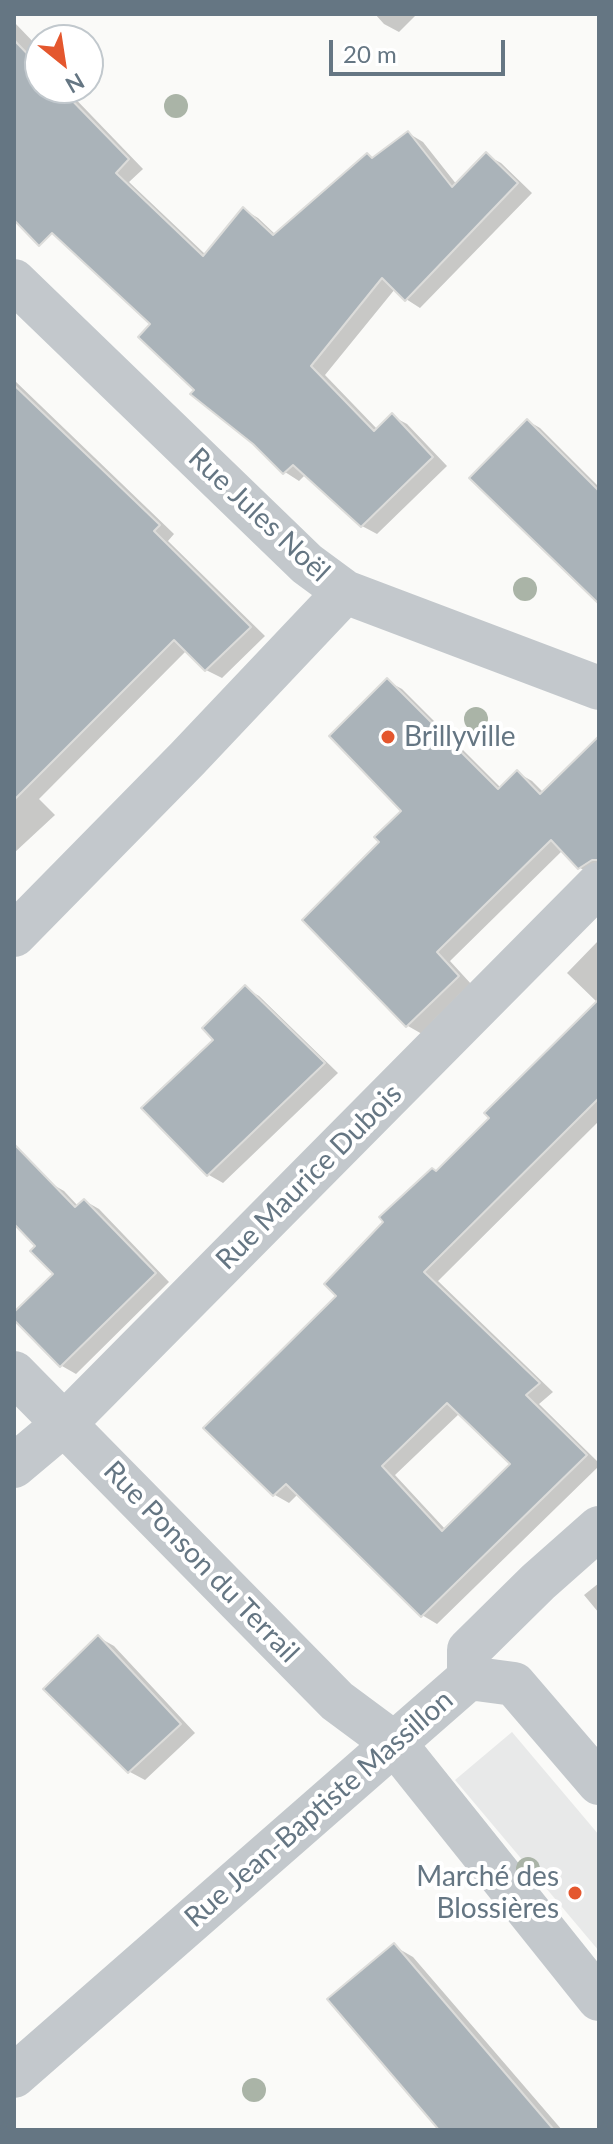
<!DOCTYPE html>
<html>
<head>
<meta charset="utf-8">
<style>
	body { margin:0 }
	#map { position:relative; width:613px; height:2144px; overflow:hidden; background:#fafaf8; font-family:Lato,sans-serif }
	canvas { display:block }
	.frame { position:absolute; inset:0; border:16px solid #657683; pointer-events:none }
	.north { position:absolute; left:24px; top:24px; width:80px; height:80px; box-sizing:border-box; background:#fff; border:2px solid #c1c8cd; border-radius:50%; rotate:150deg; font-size:22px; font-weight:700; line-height:32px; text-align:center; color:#657683 }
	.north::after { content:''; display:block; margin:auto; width:28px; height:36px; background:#e4572e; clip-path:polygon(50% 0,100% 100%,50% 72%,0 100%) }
	.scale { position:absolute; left:329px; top:40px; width:176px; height:36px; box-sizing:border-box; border:4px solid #657683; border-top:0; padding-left:10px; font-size:24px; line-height:28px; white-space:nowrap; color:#657683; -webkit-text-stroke:6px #fff; paint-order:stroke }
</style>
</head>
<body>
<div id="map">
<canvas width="613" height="2144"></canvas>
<div class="frame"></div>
<div class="north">N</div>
<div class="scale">20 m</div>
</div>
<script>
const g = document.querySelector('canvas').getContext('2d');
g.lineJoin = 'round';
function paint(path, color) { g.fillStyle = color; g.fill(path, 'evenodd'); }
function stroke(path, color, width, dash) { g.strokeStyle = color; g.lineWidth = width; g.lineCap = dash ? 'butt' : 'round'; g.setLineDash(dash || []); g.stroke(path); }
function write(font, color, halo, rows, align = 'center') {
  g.font = font + ' Lato,sans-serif'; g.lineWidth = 8; g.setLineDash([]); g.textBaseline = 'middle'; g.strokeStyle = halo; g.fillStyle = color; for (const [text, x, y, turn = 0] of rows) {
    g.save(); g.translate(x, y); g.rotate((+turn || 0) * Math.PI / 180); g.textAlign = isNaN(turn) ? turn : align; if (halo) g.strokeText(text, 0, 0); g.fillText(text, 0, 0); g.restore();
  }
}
const built = new Path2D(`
	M512,1732L599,1835V1951L455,1780Z`);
const shadow = new Path2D(`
	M375,14H417L399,32L384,24Z
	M14,22L40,49V54L36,58L40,62V88H65L143,169L129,182L206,255L243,209L258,218L276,235L408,133L423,142L457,185L486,155L501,163L532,193L420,308L406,299L395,289L325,375L378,430L392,416L407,424L447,466L377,534L362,526L306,474L299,481L285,472L197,390L153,324L14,164Z
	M14,380L174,534L168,541L265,636L222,678L206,670L187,650L39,799L55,815L14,853Z
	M528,421L540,428L599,487V601Z
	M387,681L402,689L501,788L518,773L532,781L544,793L599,744V873L595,876L580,868L563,850L450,961L472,985L422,1034L408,1026L384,1004L382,842L404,811Z
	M599,940V1121L438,1281L553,1392L539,1404L599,1463V1466L437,1624L422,1615L298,1494L289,1503L275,1495L339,1296L437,1173L492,1119L598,1003L567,973ZM460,1413L513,1464L446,1530L395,1475Z
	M245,988L259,996L338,1073L223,1183L209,1175L144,1108L216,1040Z
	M50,1183L64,1191L79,1207L85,1201L99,1209L169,1282L76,1374L62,1366L14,1317L56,1274L38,1246L14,1221V1216Z
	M599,1583V1613L584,1595Z
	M98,1637L114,1646L195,1733L145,1780L130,1772L46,1689Z
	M394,1946L413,1957L562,2130H442Z`);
const building = new Path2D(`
	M14,40L40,67V88H60L129,159L116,173L203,256L243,207L273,235L367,153L372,158L408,131L452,187L486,152L518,183L405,301L382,278L311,366L374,431L392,413L433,457L361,527L293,465L283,474L253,444L190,394L194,390L138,337L150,324L52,233L39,246L14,220Z
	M14,385L160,525L154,531L251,627L205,671L174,640L14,800Z
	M527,419L599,491V604L469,478Z
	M387,678L498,789L517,770L540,794L599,736V860H592L578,869L551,840L437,952L459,976L406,1027L302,920L379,842L374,837L401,811L329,736Z
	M245,985L325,1063L207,1176L141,1108L213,1040L202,1028Z
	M599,999V1098L424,1272L540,1383L526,1395L587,1455L421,1617L286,1484L273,1496L203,1428L336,1296L324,1284L383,1222L379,1217L432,1168L436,1171L489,1118L484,1113ZM447,1403L510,1464L442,1531L382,1466Z
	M14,1144L75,1207L84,1199L156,1273L60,1367L14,1320V1312L53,1274L30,1251L35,1246L14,1224Z
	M98,1635L181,1724L128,1773L43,1689Z
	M394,1943L554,2130H439L327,1999Z`);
const minor = new Path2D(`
	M14,281L307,564L345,592L599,688
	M14,935L187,759L345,592
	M14,1373L337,1701L395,1744L599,1999
	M14,1466L64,1424L599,884
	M469,1678L514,1684L599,1783
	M14,2076L469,1678V1650L538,1582L599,1528`);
const trees = [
	[176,106],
	[525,589],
	[476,719],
	[528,1869],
	[254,2090]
];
const markers = [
	[388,737,8,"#e4572e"],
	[575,1893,8,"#e4572e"]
];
const streetNames = [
	["Rue Jules Noël",259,515,43],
	["Rue Maurice Dubois",309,1177,-45],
	["Rue Ponson du Terrail",201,1562,46],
	["Rue Jean-Baptiste Massillon",319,1809,-41]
];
const poiNames = [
	["Brillyville",404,737],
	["Marché des",559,1877,"right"],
	["Blossières",559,1909,"right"]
];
paint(built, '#e8e9e9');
paint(shadow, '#0003');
paint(building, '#aab3b9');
stroke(building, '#dcdcda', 2);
stroke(minor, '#c3c8cc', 44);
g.fillStyle = '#aab4a7';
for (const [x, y] of trees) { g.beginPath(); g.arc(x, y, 12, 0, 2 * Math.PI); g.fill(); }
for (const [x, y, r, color] of markers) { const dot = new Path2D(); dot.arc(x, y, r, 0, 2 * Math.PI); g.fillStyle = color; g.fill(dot); stroke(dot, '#fff', 3); }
write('28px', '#657683', '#fff', streetNames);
write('28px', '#657683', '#fff', poiNames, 'left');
</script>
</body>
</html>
